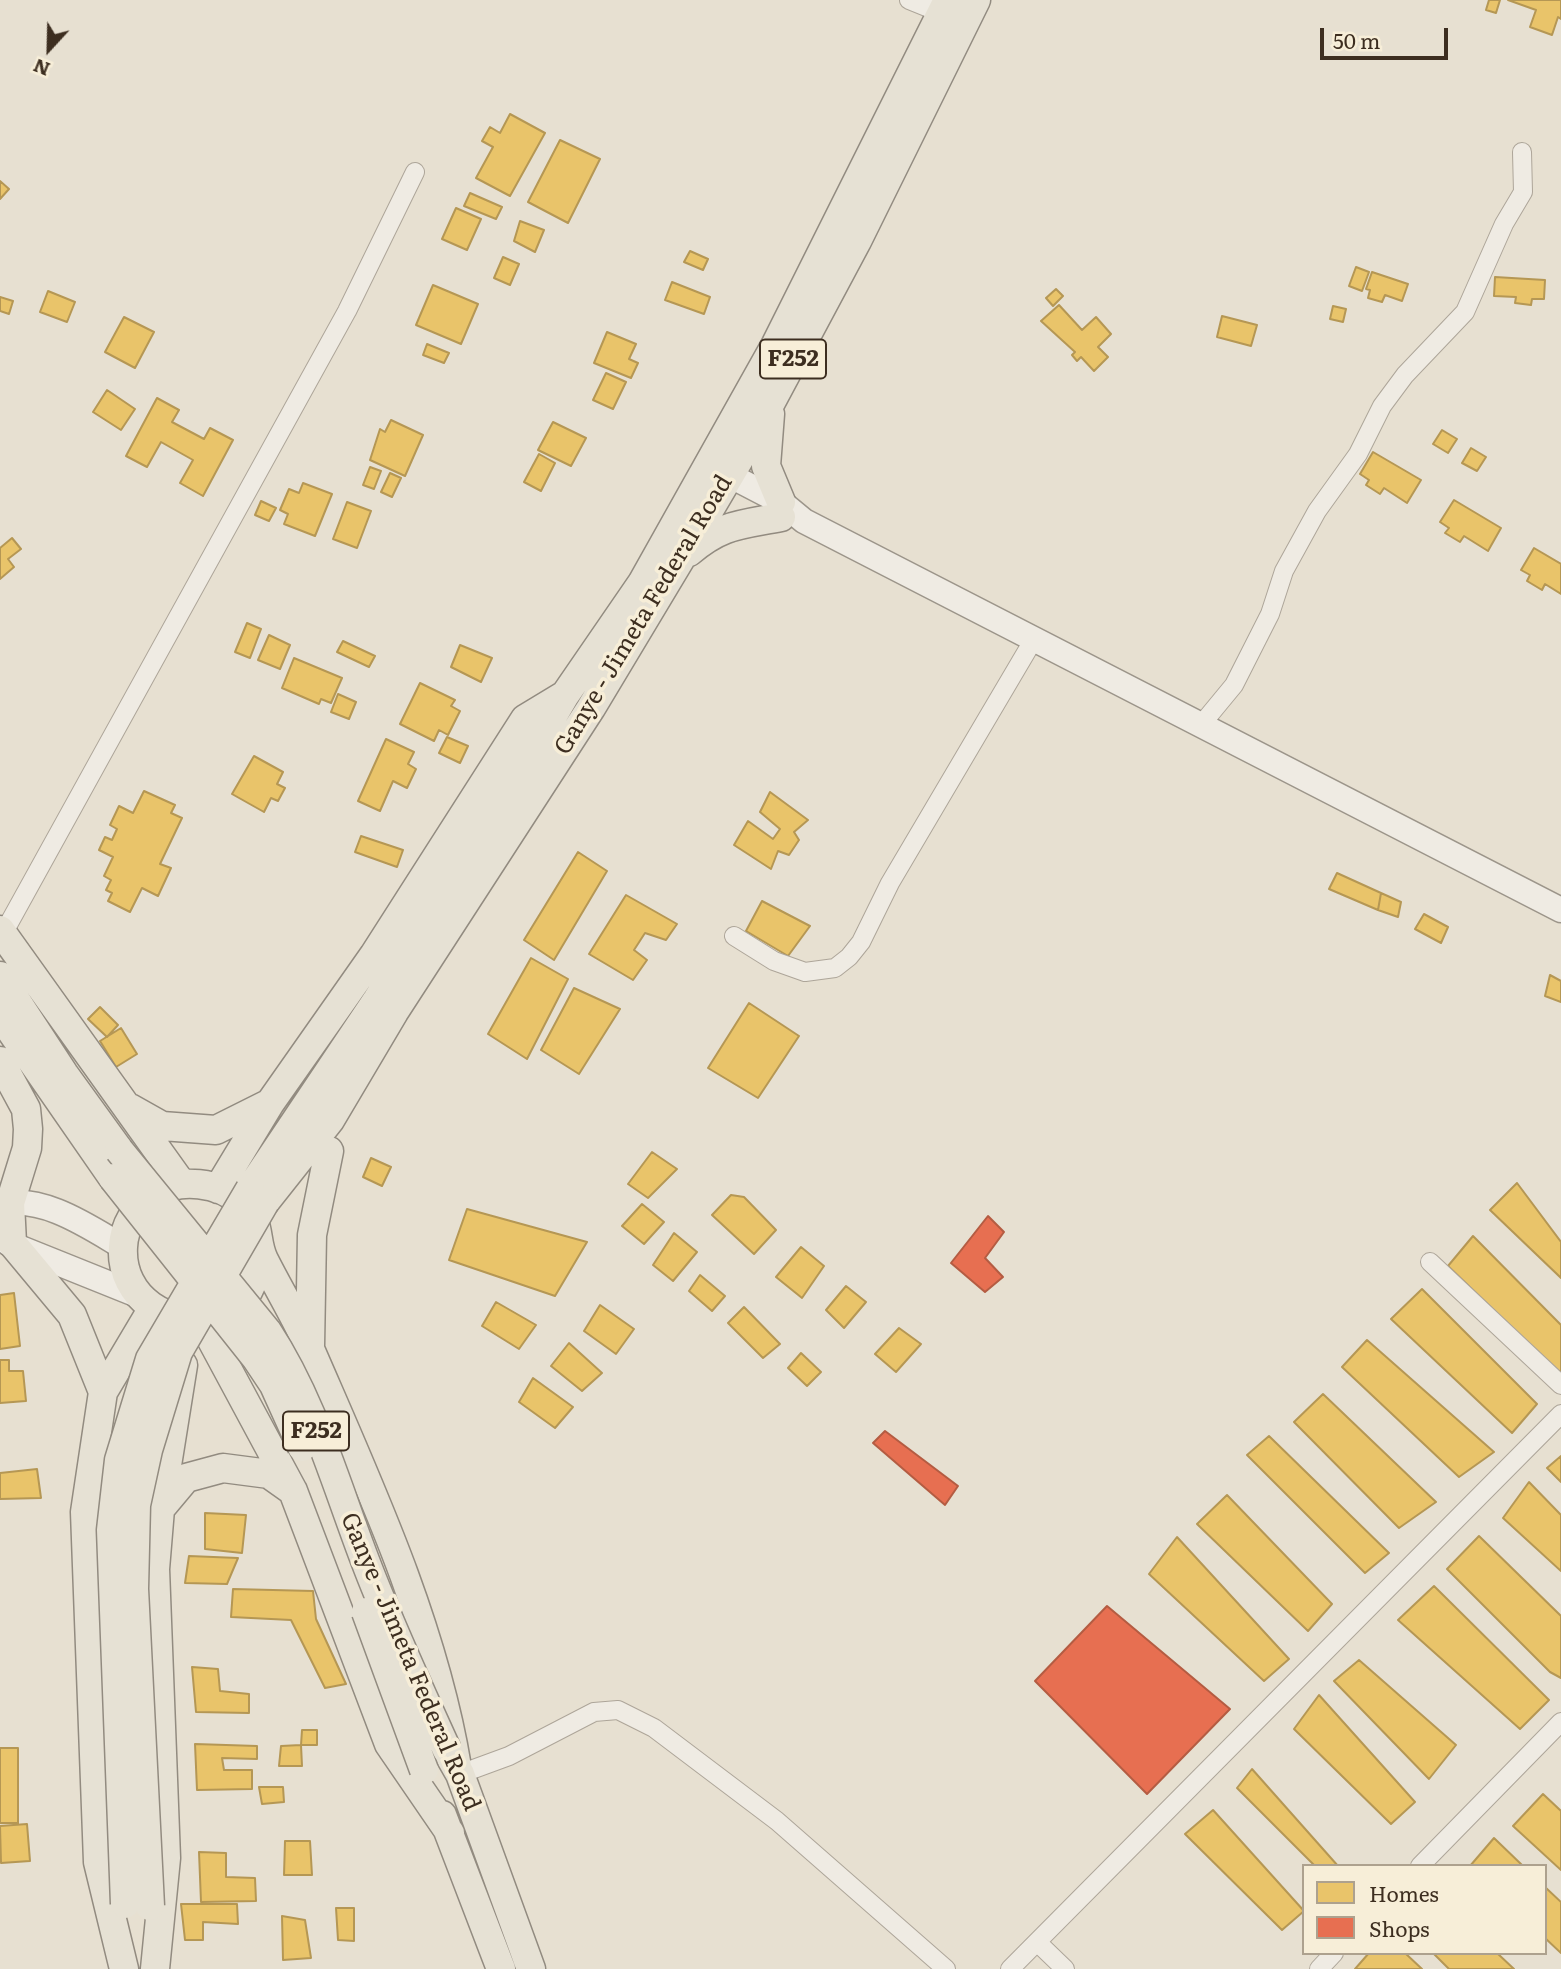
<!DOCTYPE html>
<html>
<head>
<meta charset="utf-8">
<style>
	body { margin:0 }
	#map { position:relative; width:1561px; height:1969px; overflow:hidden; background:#e7e0d1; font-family:Literata,serif }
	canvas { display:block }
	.legend { position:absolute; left:1302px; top:1864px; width:245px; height:91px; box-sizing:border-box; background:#f7eed8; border:2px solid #ada18e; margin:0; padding:9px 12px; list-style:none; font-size:21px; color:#3d2e20 }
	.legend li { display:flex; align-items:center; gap:14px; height:35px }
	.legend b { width:35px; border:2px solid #ada18e }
	.north { position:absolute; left:14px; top:14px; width:70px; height:70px; -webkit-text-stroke:5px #f7eed8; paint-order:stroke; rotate:202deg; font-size:19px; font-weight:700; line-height:28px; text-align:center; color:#3d2e20 }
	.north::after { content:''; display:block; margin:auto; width:24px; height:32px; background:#3d2e20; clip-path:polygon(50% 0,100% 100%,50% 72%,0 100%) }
	.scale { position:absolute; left:1320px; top:28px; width:128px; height:32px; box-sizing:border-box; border:4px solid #3d2e20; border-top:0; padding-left:9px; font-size:21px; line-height:24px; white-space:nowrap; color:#3d2e20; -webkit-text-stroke:5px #f7eed8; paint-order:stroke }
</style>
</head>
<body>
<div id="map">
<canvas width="1561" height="1969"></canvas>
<ul class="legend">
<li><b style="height:19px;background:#e9c46a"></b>Homes</li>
<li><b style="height:19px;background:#e76f51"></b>Shops</li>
</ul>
<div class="north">N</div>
<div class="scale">50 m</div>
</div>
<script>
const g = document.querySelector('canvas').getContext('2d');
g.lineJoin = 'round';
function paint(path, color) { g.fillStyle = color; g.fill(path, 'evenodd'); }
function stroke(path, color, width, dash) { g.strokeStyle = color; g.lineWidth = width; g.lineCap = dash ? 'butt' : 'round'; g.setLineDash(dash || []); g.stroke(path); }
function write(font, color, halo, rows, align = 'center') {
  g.font = font + ' Literata,serif'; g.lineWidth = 7; g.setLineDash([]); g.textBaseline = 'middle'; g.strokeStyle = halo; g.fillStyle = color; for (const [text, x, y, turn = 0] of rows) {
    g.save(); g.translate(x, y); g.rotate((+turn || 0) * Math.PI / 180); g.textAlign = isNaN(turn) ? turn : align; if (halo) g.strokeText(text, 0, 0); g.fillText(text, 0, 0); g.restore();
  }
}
const homes = new Path2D(`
	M1489,0H1500L1496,13L1486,10Z
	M1508,0H1561V19L1558,17L1552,35L1530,27L1536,10Z
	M510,114L545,133L510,196L476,178L493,147L482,141L490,127L500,133Z
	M560,140L600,159L568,223L528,202Z
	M0,181L9,189L0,199Z
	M470,193L502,207L496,219L464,206Z
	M456,208L481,219L467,250L442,239Z
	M520,221L544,230L535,252L514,241Z
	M690,251L708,259L703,270L684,262Z
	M503,257L519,264L510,285L494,278Z
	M1356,267L1369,272L1362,291L1349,286Z
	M1372,272L1408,284L1402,301L1385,295L1382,302L1368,298L1370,290L1366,289Z
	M1495,277L1545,280L1544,299H1532L1531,305L1515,303L1516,297L1494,296Z
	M672,282L710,297L704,314L665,300Z
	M433,285L478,304L461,344L416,325Z
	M1056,289L1063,296L1053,306L1046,298Z
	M48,291L75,302L67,322L40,312Z
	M0,297L13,301L9,314L0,311Z
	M1059,305L1082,330L1096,317L1111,334L1098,347L1108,357L1094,371L1081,357L1077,361L1072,355L1075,352L1041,321Z
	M1333,306L1346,309L1343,322L1330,319Z
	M1222,316L1257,325L1251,346L1217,337Z
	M124,317L154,332L135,368L105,352Z
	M607,332L636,344L629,359L638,363L631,378L594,363Z
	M427,344L449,353L444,363L423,355Z
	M606,373L626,382L613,409L593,400Z
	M107,390L135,409L121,430L93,412Z
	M157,398L179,410L172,422L204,439L210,428L233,440L203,496L180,483L193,460L161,442L147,467L126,456Z
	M391,420L423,435L405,476L370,460L380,429L385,432Z
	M553,422L586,438L571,466L538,450Z
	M1442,430L1457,439L1448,453L1433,444Z
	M1471,448L1486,457L1477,471L1462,463Z
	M1373,452L1421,480L1407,503L1384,488L1380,494L1366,485L1369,480L1360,474Z
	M539,454L555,463L541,491L524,482Z
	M370,467L381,471L374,489L363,485Z
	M390,473L401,478L392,497L381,492Z
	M303,483L332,494L315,536L284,524L288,514L280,510L289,489L299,493Z
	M1454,500L1501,528L1488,551L1464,536L1460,542L1445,533L1449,528L1440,522Z
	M261,501L276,508L269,521L255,515Z
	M347,502L371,511L357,548L333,539Z
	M12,538L21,549L8,559L14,567L0,579V548Z
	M1534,548L1561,564V594L1545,584L1542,590L1527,581L1530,575L1521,570Z
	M247,623L261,629L250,658L235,652Z
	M269,635L290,645L280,669L258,660Z
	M343,641L375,656L369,667L337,652Z
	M460,645L492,658L481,682L451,667Z
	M294,658L342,678L331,703L321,699L319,704L282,688Z
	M420,683L455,700L451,706L460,711L448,735L439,730L434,741L400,724Z
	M338,694L356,702L349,719L331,712Z
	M447,737L468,746L460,763L439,753Z
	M386,739L414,752L408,764L416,769L407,788L393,781L380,811L358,801Z
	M254,756L283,772L277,784L285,788L278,801L271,798L264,812L232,794Z
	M144,791L175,805L171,813L182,818L160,864L171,868L158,896L142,888L130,912L108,901L112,893L106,890L111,880L104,876L113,857L99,850L105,837L112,840L117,829L110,825L119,806L133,813Z
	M770,792L808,820L794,832L799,840L789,855L778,851L771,869L734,845L748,821L773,839L780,829L760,812Z
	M361,836L403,850L397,867L355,852Z
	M578,852L607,871L554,960L524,940Z
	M1337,873L1381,893L1378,910L1329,889Z
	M1381,893L1401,902L1398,917L1378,910Z
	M626,895L677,924L666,940L645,933L634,950L647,960L633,980L589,954Z
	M762,901L810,926L788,956L746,931Z
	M1424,914L1448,927L1441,943L1415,929Z
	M531,958L568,979L527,1059L488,1034Z
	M1550,975L1561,981V1002L1545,996Z
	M574,988L620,1009L579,1074L541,1050Z
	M749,1003L799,1036L758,1098L708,1068Z
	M100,1007L118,1025L107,1037L88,1019Z
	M121,1028L137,1054L116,1067L100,1041Z
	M652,1152L677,1169L648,1198L628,1184Z
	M371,1158L391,1167L382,1186L363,1177Z
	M1517,1183L1561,1242V1278L1490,1210Z
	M731,1195L744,1197L776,1230L754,1254L712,1215Z
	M642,1204L664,1222L644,1244L622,1226Z
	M467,1209L587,1242L555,1296L449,1260Z
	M674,1233L697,1252L673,1281L653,1265Z
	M1473,1236L1561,1325V1375L1448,1266Z
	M801,1247L824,1266L802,1298L776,1277Z
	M700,1275L725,1296L712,1311L689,1291Z
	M846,1286L866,1302L844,1328L826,1310Z
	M1422,1289L1537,1404L1512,1433L1391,1319Z
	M14,1293L20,1346L0,1349V1295Z
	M496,1302L536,1325L519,1349L482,1326Z
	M600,1305L634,1329L616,1354L584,1331Z
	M744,1307L780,1344L763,1358L728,1323Z
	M899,1328L921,1344L896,1372L875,1354Z
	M1367,1340L1494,1452L1459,1477L1342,1367Z
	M569,1343L602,1373L582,1391L551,1366Z
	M801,1353L821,1372L807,1386L788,1368Z
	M0,1360H9V1371H23L26,1401L0,1403Z
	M533,1378L573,1407L555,1428L519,1402Z
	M1323,1394L1436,1502L1399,1528L1294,1422Z
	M1269,1436L1389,1553L1365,1573L1247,1455Z
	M1561,1456V1482L1547,1468Z
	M37,1469L41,1498L0,1499V1473Z
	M1529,1482L1561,1515V1571L1503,1518Z
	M1227,1495L1332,1604L1308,1631L1197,1524Z
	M205,1513L246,1515L242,1553L205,1549Z
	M1479,1536L1561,1616V1678L1550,1672L1447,1569Z
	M1177,1537L1289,1659L1264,1681L1149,1574Z
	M189,1556L238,1558L227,1584L185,1583Z
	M1434,1586L1549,1700L1520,1729L1398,1620Z
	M233,1589L313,1591L316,1619L346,1684L325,1688L291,1620L231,1617Z
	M1359,1660L1456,1745L1429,1779L1334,1681Z
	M192,1667L218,1669L220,1691L249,1694V1713L196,1712Z
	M1319,1695L1415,1802L1391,1824L1294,1729Z
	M302,1730H317V1745H301Z
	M195,1744L257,1746V1759L222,1758L224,1770H252V1789L197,1790Z
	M301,1745L302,1766H279L281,1746Z
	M0,1748H18V1823H0Z
	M1252,1769L1338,1866H1315L1237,1788Z
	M259,1787H283L284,1802L262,1804Z
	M1543,1794L1561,1811V1870L1513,1826Z
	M1213,1810L1304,1911L1282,1930L1185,1834Z
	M27,1824L30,1861L1,1863L0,1826Z
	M1494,1838L1523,1866H1470Z
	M285,1841H310L312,1875H284Z
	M199,1852L226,1853V1877L255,1878L256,1901L201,1902Z
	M1545,1887L1561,1902V1953L1545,1938Z
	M181,1904H237L238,1924L203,1922V1940H185Z
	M336,1908H354V1941L338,1940Z
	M282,1916L305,1920L311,1958L283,1960Z
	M1369,1953H1405L1422,1969H1355Z
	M1433,1953H1497L1514,1969H1449Z`);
const shops = new Path2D(`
	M988,1216L1004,1232L985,1258L1003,1277L985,1292L951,1263Z
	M885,1431L958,1486L945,1505L873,1443Z
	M1107,1606L1230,1709L1147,1794L1035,1681Z`);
const minor = new Path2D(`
	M909,0L951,17
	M1201,725L1234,685L1270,614L1284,571L1317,511L1358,454L1382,406L1405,375L1465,312L1504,224L1523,192L1522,152
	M3,934L347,311L415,172
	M734,936L774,961L805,972L835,968L849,957L861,942L890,883L1034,639
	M1430,1262L1561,1385
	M460,1774L509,1756L594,1712L618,1710L654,1728L777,1821L946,1969
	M1420,1866L1561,1722
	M1037,1942L1065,1969
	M1010,1969L1561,1414
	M1319,1969L1334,1953`);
const secondary = new Path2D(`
	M729,475L781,502L804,521L1561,910
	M0,1205C42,1194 89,1227 123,1247
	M8,1243L140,1296`);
const primary = new Path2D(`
	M770,414L766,466L781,502
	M689,552C722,524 740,525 781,517
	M0,930L181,1183
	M0,976L64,1074L119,1150
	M0,1015L113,1178
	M0,1061L26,1109L28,1129L27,1148L10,1203L12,1243L72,1315L103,1392
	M130,1108L162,1126L216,1130L270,1103
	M218,1189L270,1103L374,955L525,719L563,696
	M250,1189L377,1000L496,813L565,695L642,583L776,344L948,0
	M265,1202L330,1120L394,1012L591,708L681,558L754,434L857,241L976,0
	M262,1256C257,1269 253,1284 246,1295C240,1305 226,1312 216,1316C170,1330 120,1298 123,1247C124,1226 136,1205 154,1194C179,1177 220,1182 242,1203C262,1222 254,1240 264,1260C279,1290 297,1319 310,1349C368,1483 433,1622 457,1767
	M201,1320L293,1491L389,1744L450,1833
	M310,1346L312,1235L329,1151
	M160,1509L186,1478L223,1468L269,1474L293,1491
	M448,1753L460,1774L531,1969
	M442,1815L501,1969
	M124,1969L98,1862L85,1512L103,1392L153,1308
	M155,1969L166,1858L155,1569L160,1509L183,1365`);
const primaryBridge = new Path2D(`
	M119,1150L267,1331C313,1401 336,1485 366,1563C390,1626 419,1688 447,1750
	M113,1178L256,1358L274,1385L302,1447
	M366,1612L424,1770
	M125,1904L111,1530L119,1460L150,1359L250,1189
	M150,1906L134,1589L136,1505L148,1450L178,1352L265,1202`);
const shields = [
	[793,359,66],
	[316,1431,66]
];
const shieldNames = [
	["F252",793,359],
	["F252",316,1431]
];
const streetNames = [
	["Ganye - Jimeta Federal Road",644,615,-59],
	["Ganye - Jimeta Federal Road",410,1662,67]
];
paint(homes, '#e9c46a');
stroke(homes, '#b59754', 2);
paint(shops, '#e76f51');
stroke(shops, '#b45c42', 2);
stroke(minor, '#ada599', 20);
stroke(secondary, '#9c958a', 27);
stroke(primary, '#928b80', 31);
stroke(minor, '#efebe3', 18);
stroke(secondary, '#efebe3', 24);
stroke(primary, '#e6e1d4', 28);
stroke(primaryBridge, '#928b80', 31, []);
stroke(primaryBridge, '#e6e1d4', 28);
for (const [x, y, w] of shields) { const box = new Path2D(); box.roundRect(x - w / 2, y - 19.5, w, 39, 5); g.fillStyle = '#f7eed8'; g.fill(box); stroke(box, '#3d2e20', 2); }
write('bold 23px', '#3d2e20', null, shieldNames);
write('24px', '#3d2e20', '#f7eed8', streetNames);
</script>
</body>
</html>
